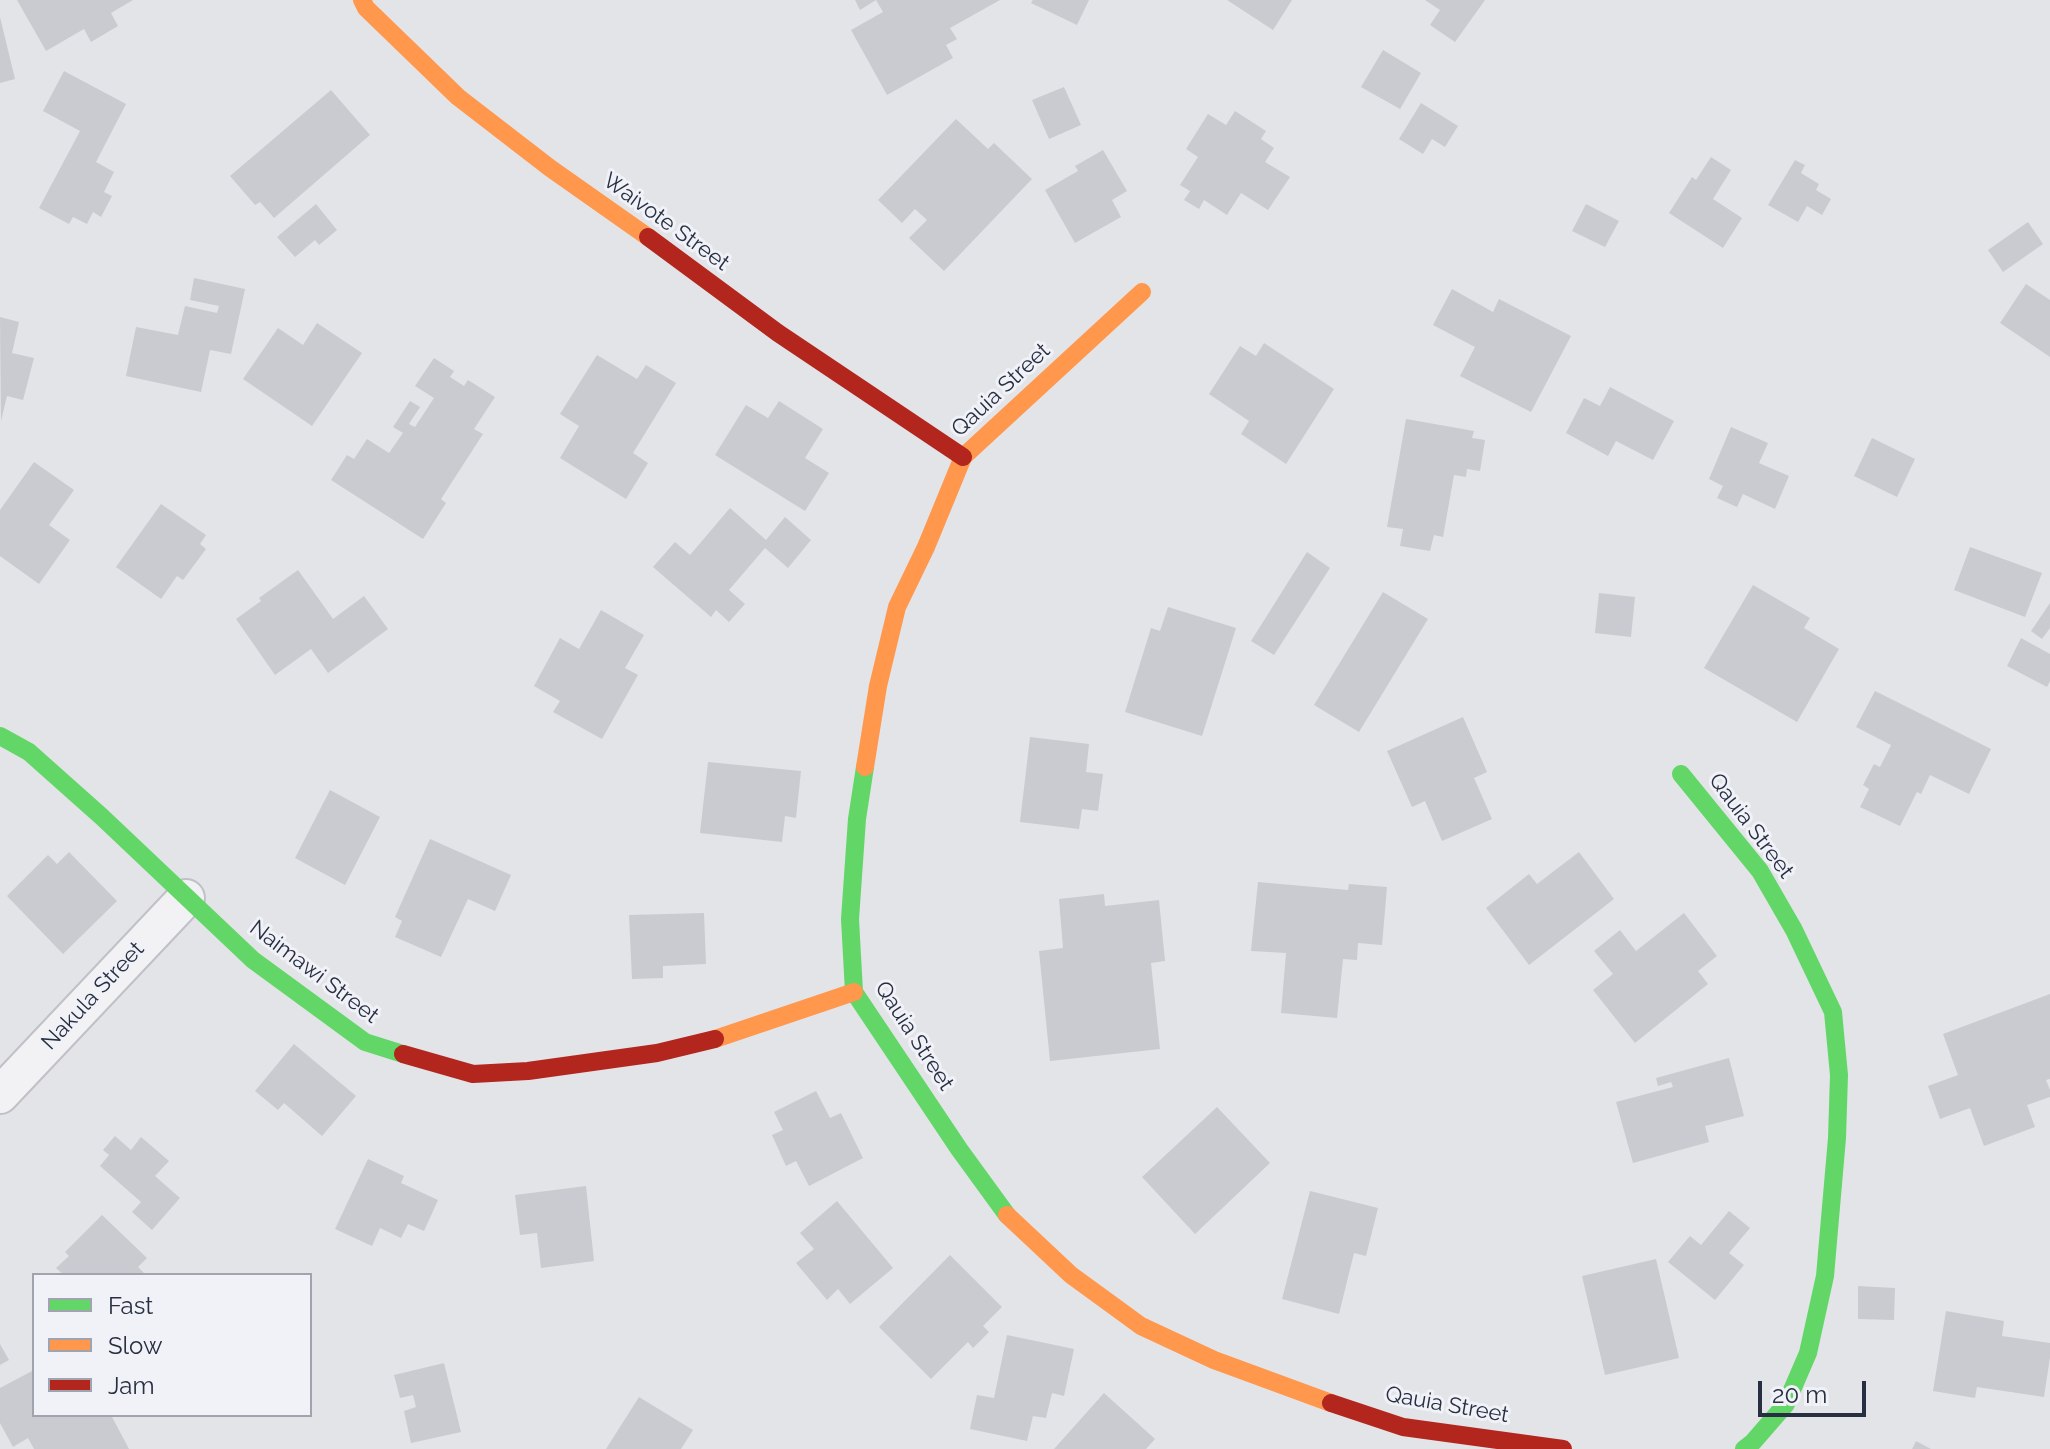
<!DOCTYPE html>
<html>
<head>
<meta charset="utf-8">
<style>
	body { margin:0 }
	#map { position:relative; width:2050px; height:1449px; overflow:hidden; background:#e2e4e8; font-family:Raleway,sans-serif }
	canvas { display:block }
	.legend { position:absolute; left:32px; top:1273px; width:280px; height:144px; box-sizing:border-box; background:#f0f2f7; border:2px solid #a0a4af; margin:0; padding:10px 14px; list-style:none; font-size:24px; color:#282f42 }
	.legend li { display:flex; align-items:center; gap:16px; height:40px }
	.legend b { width:40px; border:2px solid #a0a4af }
	.scale { position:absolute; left:1758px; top:1381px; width:108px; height:36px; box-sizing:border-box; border:4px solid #282f42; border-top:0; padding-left:10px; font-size:24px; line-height:28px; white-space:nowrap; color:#282f42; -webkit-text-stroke:6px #f0f2f7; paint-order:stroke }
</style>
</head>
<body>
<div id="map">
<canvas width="2050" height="1449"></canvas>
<ul class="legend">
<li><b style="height:10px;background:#63d668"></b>Fast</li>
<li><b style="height:10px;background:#ff974d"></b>Slow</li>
<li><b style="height:10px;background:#b3261e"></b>Jam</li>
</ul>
<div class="scale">20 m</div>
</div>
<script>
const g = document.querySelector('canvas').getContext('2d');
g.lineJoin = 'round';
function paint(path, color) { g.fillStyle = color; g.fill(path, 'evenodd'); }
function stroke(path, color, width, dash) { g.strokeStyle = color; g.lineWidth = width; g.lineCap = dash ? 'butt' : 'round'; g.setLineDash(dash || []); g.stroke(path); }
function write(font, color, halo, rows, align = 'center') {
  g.font = font + ' Raleway,sans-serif'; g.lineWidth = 6; g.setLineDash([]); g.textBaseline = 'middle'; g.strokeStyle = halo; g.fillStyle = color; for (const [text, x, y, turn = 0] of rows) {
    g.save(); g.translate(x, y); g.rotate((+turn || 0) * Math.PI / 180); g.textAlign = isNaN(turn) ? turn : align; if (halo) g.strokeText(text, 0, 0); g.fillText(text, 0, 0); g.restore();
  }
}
const building = new Path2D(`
	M17,0H133L111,13L118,26L91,42L84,29L46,51Z
	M855,0H1000L950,28L957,39L946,45L953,58L887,95L851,30L883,12L876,0L860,10Z
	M1033,0H1089L1077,25L1031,3Z
	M1227,0H1292L1273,30Z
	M1425,0H1485L1455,42L1430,25L1440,10Z
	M0,17L15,79L0,83Z
	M1383,50L1421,73L1400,109L1361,87Z
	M64,71L126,104L96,162L114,172L104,192L112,196L101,217L93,212L87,224L73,217L69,224L39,208L80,131L43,111Z
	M1064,87L1081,125L1049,139L1032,100Z
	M331,90L370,135L274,218L260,202L255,205L230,176Z
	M1421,103L1458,126L1445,147L1432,139L1423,154L1399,139Z
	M1235,111L1266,131L1261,139L1274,148L1265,162L1290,177L1268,210L1241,193L1227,215L1204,200L1199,209L1184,200L1190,191L1180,185L1198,157L1186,149L1208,114L1226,125Z
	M956,119L988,149L994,143L1032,179L944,271L909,238L927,220L915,209L902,223L878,200Z
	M1103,150L1127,191L1112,200L1121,217L1075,243L1045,190L1078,171L1075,166Z
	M1711,157L1731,170L1713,199L1742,218L1723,248L1669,213L1692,177L1696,180Z
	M1795,160L1805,165L1801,173L1819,184L1816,190L1831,199L1822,215L1807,206L1798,222L1768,205Z
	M316,204L337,230L319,245L315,240L295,257L277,237Z
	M1586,204L1619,221L1605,247L1572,231Z
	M2028,222L2043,244L2003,272L1988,250Z
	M194,278L245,289L231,354L210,350L201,392L126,376L136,327L178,335L185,306L217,313L219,306L190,300Z
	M2026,284L2050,300V357L2000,323Z
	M1452,289L1493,312L1499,299L1571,336L1531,412L1460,376L1475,347L1433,325Z
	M0,317L19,322L12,353L34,358L23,400L7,396L1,421Z
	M317,323L362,353L312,426L243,379L278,328L303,345Z
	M1264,343L1334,389L1286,464L1241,434L1249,421L1209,394L1240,346L1256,356Z
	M597,355L637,379L646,365L676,383L633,453L648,463L626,499L560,458L579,426L560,414Z
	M434,358L454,371L450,377L464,386L468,380L495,397L474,429L483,434L441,499L446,503L423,539L331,480L347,455L354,459L367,439L389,453L403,433L393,427L410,401L420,407L409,424L415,427L434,398L415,386Z
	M1610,387L1674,421L1653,460L1616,441L1608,456L1566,433L1584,398L1600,406Z
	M779,401L823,429L805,458L829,473L805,511L715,455L746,405L768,418Z
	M1406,419L1474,431L1472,438L1485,440L1480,471L1467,469L1466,477L1454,475L1443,537L1434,535L1430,551L1400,546L1403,529L1387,527Z
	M1731,427L1768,443L1759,463L1789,476L1775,509L1743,494L1737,507L1717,498L1723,486L1709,479Z
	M1872,438L1915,459L1897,497L1854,476Z
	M34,462L74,490L49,525L70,540L39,584L0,556V510Z
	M161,504L206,535L200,544L206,549L183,580L177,576L161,599L116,567Z
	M730,508L766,540L785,517L811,540L788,568L765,548L729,590L745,604L729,622L716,610L711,617L653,567L675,542L690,555Z
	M1970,547L2042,573L2025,617L1954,590Z
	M1307,552L1330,568L1274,655L1251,641Z
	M298,570L333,619L364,596L388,629L328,673L311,649L275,675L236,619L261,601L259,598Z
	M1753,585L1810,618L1804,628L1839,649L1797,722L1704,668Z
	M1383,592L1428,619L1359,732L1314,705Z
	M1599,593L1635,597L1631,637L1595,633Z
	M2050,603V628L2042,639L2031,631Z
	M1168,607L1236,628L1202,736L1125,712L1151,628L1160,631Z
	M601,610L644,635L625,668L638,675L602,739L553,712L560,701L534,686L560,638L579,649Z
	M2021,638L2050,654V681L2047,687L2007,666Z
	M1875,691L1991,749L1969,794L1930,775L1921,794L1917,792L1900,826L1860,807L1869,789L1863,785L1874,764L1880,767L1891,745L1856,727Z
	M1463,717L1487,772L1474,778L1492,819L1442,841L1425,801L1412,807L1387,751Z
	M1030,737L1089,744L1086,772L1103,774L1098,811L1082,809L1079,829L1020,822Z
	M708,762L801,771L796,818L785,816L782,842L700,833Z
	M330,790L380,817L345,885L295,858Z
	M430,839L511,875L495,911L468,899L441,957L395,937L402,921L395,917Z
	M69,852L117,901L63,954L7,896L48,855L57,864Z
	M1579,852L1614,899L1529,965L1486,908L1529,874L1537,884Z
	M1258,882L1348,890L1349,884L1387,887L1382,945L1358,943L1357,960L1343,959L1337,1018L1281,1013L1286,953L1251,951Z
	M1104,894L1105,906L1159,900L1165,961L1151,963L1160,1049L1050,1061L1039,951L1063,948L1059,899Z
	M704,913L706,964L663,966V978L632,979L629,915Z
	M1684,913L1717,956L1698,971L1708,984L1635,1043L1593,990L1613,974L1594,951L1620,930L1636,951Z
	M2050,994V1079L2046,1080L2050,1090V1097L2027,1105L2035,1127L1984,1146L1970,1108L1940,1119L1928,1086L1958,1075L1943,1034Z
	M294,1044L356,1096L322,1136L284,1103L278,1110L255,1091Z
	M1729,1058L1744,1116L1705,1126L1709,1142L1633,1163L1616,1102L1673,1087L1671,1082L1658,1086L1656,1078Z
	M816,1091L830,1118L841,1113L863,1158L809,1186L796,1161L786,1166L772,1135L783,1130L774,1112Z
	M1217,1107L1270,1163L1195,1234L1142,1177Z
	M115,1136L131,1150L141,1137L169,1161L155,1176L180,1198L152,1230L132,1212L141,1202L100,1166L109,1155L103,1150Z
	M368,1159L404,1176L401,1183L438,1200L424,1231L408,1224L401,1238L380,1228L372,1246L335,1229Z
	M586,1186L594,1261L541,1268L537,1233L520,1235L515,1195Z
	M1310,1191L1378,1208L1366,1256L1354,1253L1339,1314L1282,1299Z
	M837,1201L893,1268L850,1304L838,1289L827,1300L796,1263L814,1249L800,1233Z
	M1729,1211L1750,1228L1729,1253L1744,1265L1715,1300L1668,1262L1690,1236L1701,1245Z
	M102,1215L147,1258L138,1267L146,1275H64L56,1268L69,1256L65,1252Z
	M950,1255L1002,1307L983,1326L989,1332L973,1348L968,1342L931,1379L879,1327Z
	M1656,1259L1679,1358L1605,1375L1582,1276Z
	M1858,1286L1895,1288L1894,1320L1858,1319Z
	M1946,1311L2004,1321L2002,1336L2050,1343V1357L2044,1397L1977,1387L1975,1398L1933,1391Z
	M1007,1335L1074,1349L1064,1396L1052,1393L1046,1418L1033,1416L1027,1441L970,1429L977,1395L994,1398Z
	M0,1344L9,1360L0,1365Z
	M444,1363L461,1432L411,1443L404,1411L416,1407L413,1395L400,1398L394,1375Z
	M34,1370V1415H111L129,1449H34L28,1438L13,1447L0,1423V1388Z
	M1104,1393L1155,1439L1146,1449H1054Z
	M639,1397L693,1430L681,1449H606Z
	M1916,1441L1931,1449H1912Z`);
const street = new Path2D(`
	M0,1095L186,898`);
const fast = new Path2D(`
	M0,736L29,752L102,817L253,960L365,1042L403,1054
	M865,767L857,819L850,919L854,992L959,1149L1007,1215
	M1681,774L1760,871L1794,930L1833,1012L1839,1075L1837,1138L1825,1276L1808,1353L1786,1404L1753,1442L1744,1449`);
const slow = new Path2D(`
	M362,0L366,8L458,97L550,168L648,237
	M865,767L878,686L897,607L926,547L963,457L1142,292
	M715,1039L854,992
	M1007,1215L1071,1275L1141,1326L1214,1360L1331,1403`);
const jam = new Path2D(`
	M648,237L778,333L963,457
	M403,1054L473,1074L528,1071L657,1053L715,1039
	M1331,1403L1403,1427L1563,1449`);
const streetNames = [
	["Waivote Street",666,222,36],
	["Qauia Street",1001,390,-43],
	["Qauia Street",1751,826,53],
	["Naimawi Street",314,972,37],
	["Nakula Street",93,996,-47],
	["Qauia Street",914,1036,57],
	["Qauia Street",1447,1405,10]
];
paint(building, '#c9cbd0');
stroke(street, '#bfc1c6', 40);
stroke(street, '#f2f2f4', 36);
stroke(fast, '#63d668', 18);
stroke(slow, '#ff974d', 18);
stroke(jam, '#b3261e', 18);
write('22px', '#282f42', '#f0f2f7', streetNames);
</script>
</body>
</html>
